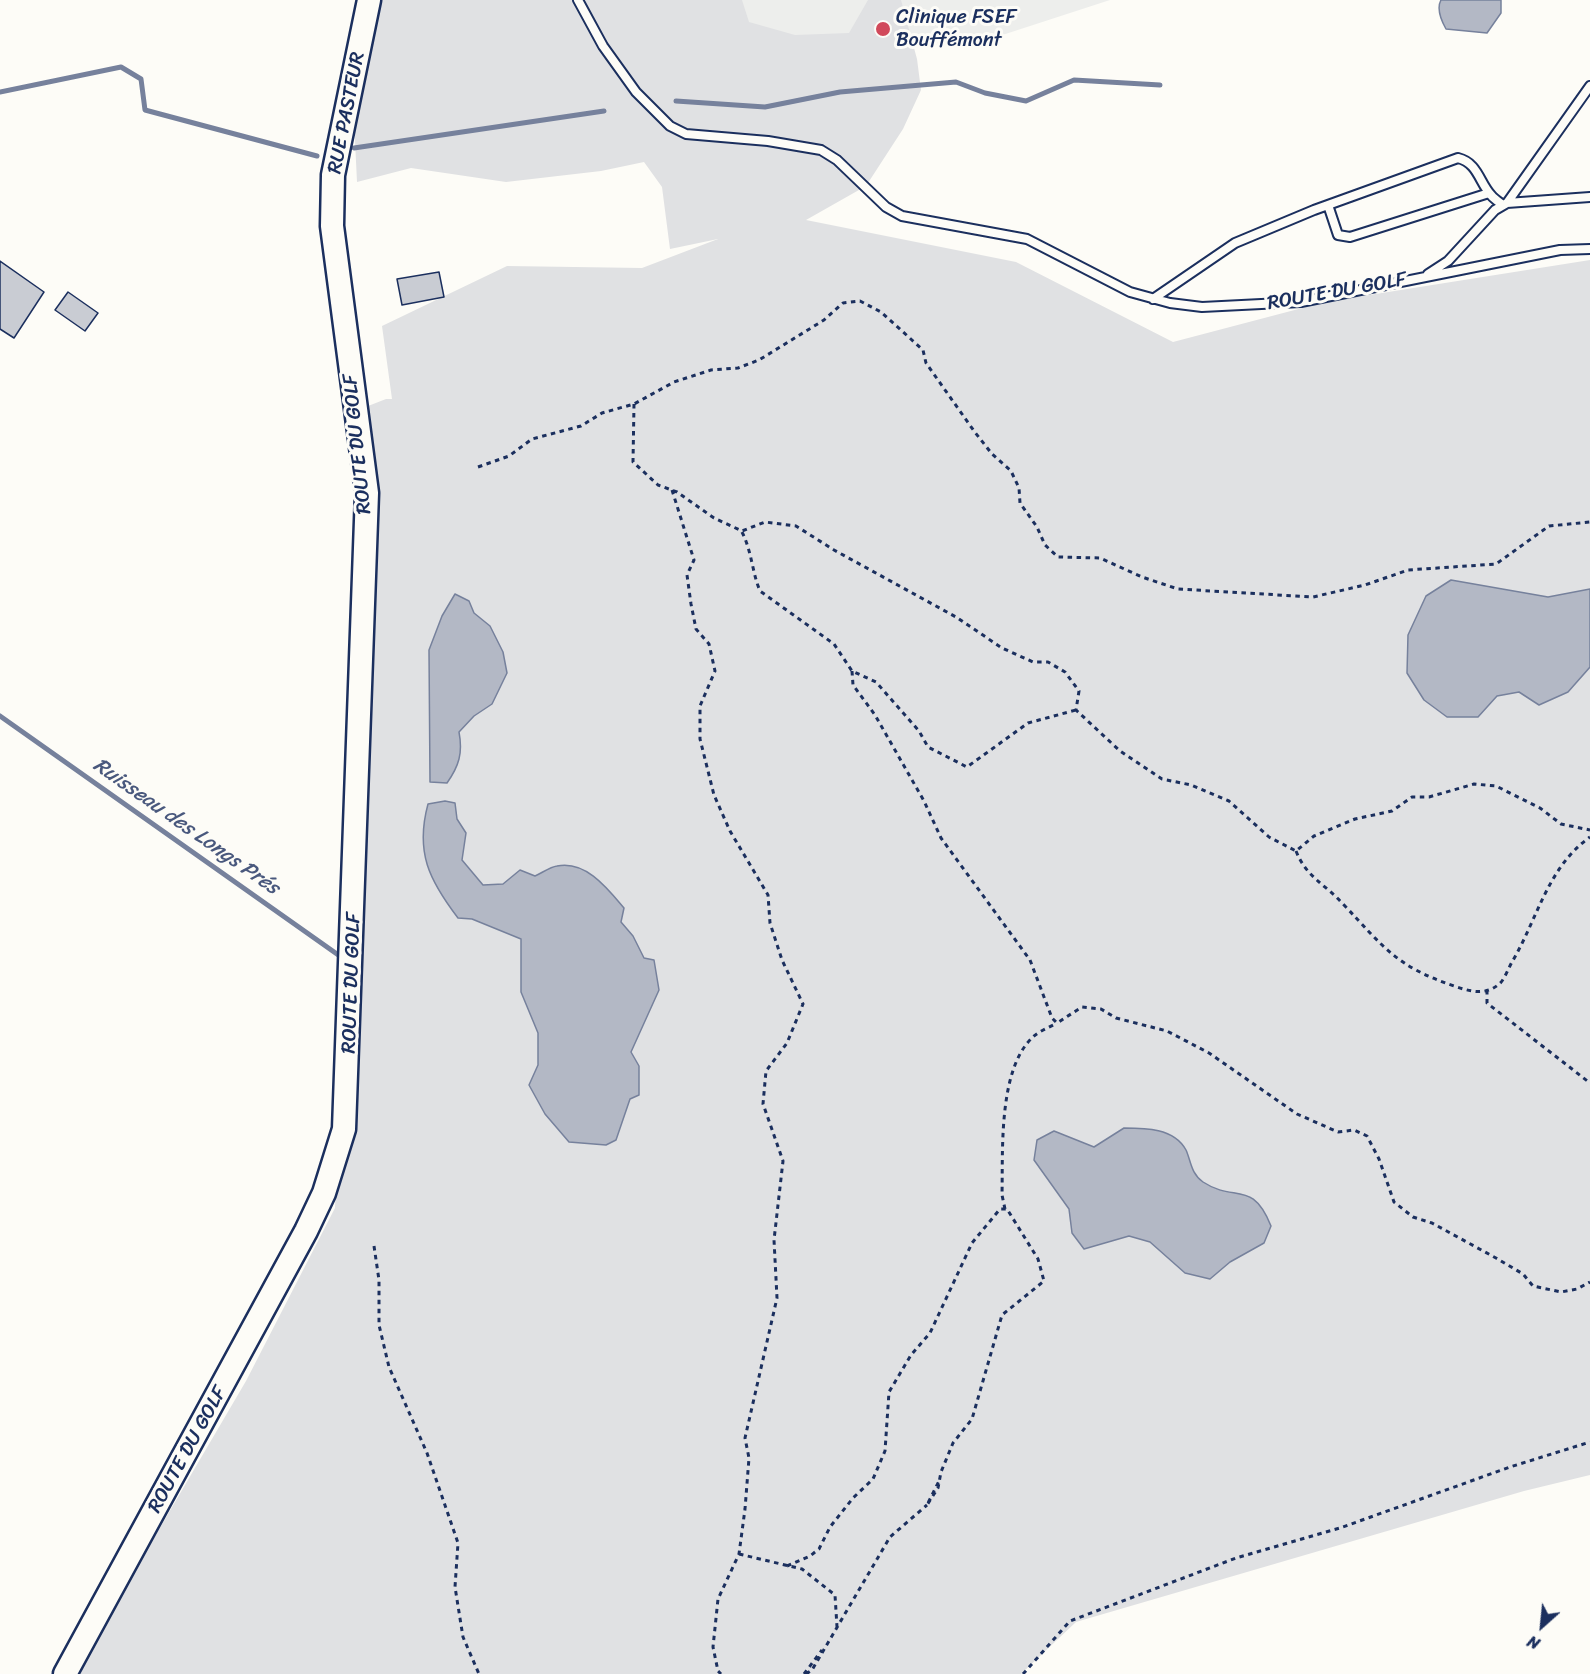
<!DOCTYPE html>
<html>
<head>
<meta charset="utf-8">
<style>
	body { margin:0 }
	#map { position:relative; width:1590px; height:1674px; overflow:hidden; background:#fdfcf7; font-family:Sriracha,sans-serif }
	canvas { display:block }
	.north { position:absolute; left:1512px; top:1596px; width:60px; height:60px; -webkit-text-stroke:4px #fdfcf7; paint-order:stroke; rotate:207deg; font-size:16px; font-weight:700; line-height:24px; text-align:center; color:#1b2f5e }
	.north::after { content:''; display:block; margin:auto; width:21px; height:27px; background:#1b2f5e; clip-path:polygon(50% 0,100% 100%,50% 72%,0 100%) }
</style>
</head>
<body>
<div id="map">
<canvas width="1590" height="1674"></canvas>
<div class="north">N</div>
</div>
<script>
const g = document.querySelector('canvas').getContext('2d');
g.lineJoin = 'round';
function paint(path, color) { g.fillStyle = color; g.fill(path, 'evenodd'); }
function stroke(path, color, width, dash) { g.strokeStyle = color; g.lineWidth = width; g.lineCap = dash ? 'butt' : 'round'; g.setLineDash(dash || []); g.stroke(path); }
function write(font, color, halo, rows, align = 'center') {
  g.font = font + ' Sriracha,sans-serif'; g.lineWidth = 6; g.setLineDash([]); g.textBaseline = 'middle'; g.strokeStyle = halo; g.fillStyle = color; for (const [text, x, y, turn = 0] of rows) {
    g.save(); g.translate(x, y); g.rotate((+turn || 0) * Math.PI / 180); g.textAlign = isNaN(turn) ? turn : align; if (halo) g.strokeText(text, 0, 0); g.fillText(text, 0, 0); g.restore();
  }
}
const built = new Path2D(`
	M721,0H1110L987,40L870,52L714,19Z`);
const green = new Path2D(`
	M376,0H742L749,22L795,35L849,33L868,0H901L917,59L921,90L903,129L866,186L806,220L1016,262L1173,342L1325,302L1590,260V1475L1524,1491L1076,1622L1021,1674H80L107,1618L246,1381L335,1208L363,408L386,399H392L382,326L507,266L642,268L718,239L670,249L662,187L644,162L601,171L506,182L411,168L357,182L354,120Z`);
const water = new Path2D(`
	M1441,0H1501V13L1487,33L1446,29C1441,20 1436,9 1441,0Z
	M1451,580L1548,597L1590,589V667L1568,692L1539,705L1519,692L1497,696L1478,717H1447L1424,700L1407,673L1408,635L1426,596Z
	M455,594L469,601L474,613L490,626L503,652L507,673L492,704L474,716L459,732C463,753 459,766 447,783L430,782L429,650L442,616Z
	M445,801L455,803L457,819L466,833L462,860L483,885L503,884L520,870L535,876C542,873 550,867 557,866C586,860 608,889 624,908L621,922L633,936L644,958L654,960L659,990L631,1052L639,1066V1095L630,1099L616,1140L606,1145L569,1142L545,1114L529,1085L538,1065V1033L521,992V939L472,919L458,918C429,880 415,852 428,804Z
	M1124,1128C1145,1128 1174,1128 1186,1150C1191,1161 1191,1174 1203,1182C1235,1203 1252,1179 1271,1226L1264,1243L1230,1262L1210,1279L1185,1273L1150,1242L1129,1236L1084,1249L1072,1233L1069,1209L1034,1160L1037,1140L1054,1131L1094,1147Z`);
const stream = new Path2D(`
	M0,92L121,67L141,79L145,110L317,156
	M676,101L765,107L840,92L956,82L985,93L1026,101L1074,80L1160,85
	M354,148L604,111
	M0,716L344,959`);
const building = new Path2D(`
	M0,261L44,292L14,338L0,329Z
	M439,272L444,297L402,305L397,279Z
	M68,292L98,313L85,331L55,310Z`);
const path = new Path2D(`
	M634,404L633,462L658,485L677,492L714,518L742,531L765,522L796,526L834,550L956,617L1002,648L1033,662H1048L1065,672L1079,691L1076,710L1120,751L1162,779L1191,785L1229,801L1269,837L1296,851L1314,836L1355,819L1392,811L1412,797H1429L1474,784L1496,786L1540,808L1561,824L1590,830
	M478,467L509,456L532,439L581,426L602,413L634,404L674,382L711,370L738,368L759,360L824,320L843,303L860,301L881,312L923,350L926,363L974,431L992,454L1011,471L1019,488L1020,503L1037,527L1045,545L1058,557L1100,558L1142,577L1178,589L1313,597L1365,585L1408,570L1496,564L1549,526L1590,522
	M672,490L694,560L687,575L691,604L696,629L709,644L715,671L700,706V739L714,795L730,831L768,895L770,923L782,960L803,1004L787,1043L766,1071L763,1104L783,1161L774,1240L777,1298L745,1438L749,1458L745,1509L739,1554L718,1599L713,1647L718,1671L721,1674
	M742,532C752,552 752,572 760,591L834,644L852,671L876,682L919,731L928,747L967,767L1028,723L1076,710
	M852,671L853,685L875,715L924,801L941,838L1030,960L1052,1018L1057,1023L1082,1007L1101,1009L1116,1018L1167,1031L1209,1053L1297,1114L1338,1132L1354,1130L1367,1136L1379,1159L1394,1202L1413,1217L1432,1223L1496,1258L1523,1274L1533,1286L1561,1292L1577,1289L1590,1282
	M1296,851C1307,878 1324,883 1343,904C1384,947 1395,966 1454,986C1469,991 1484,996 1498,985C1504,981 1508,969 1512,962C1538,918 1547,868 1590,837
	M1487,990V1003L1590,1083
	M1005,1209L1002,1195C1003,1151 998,1069 1033,1037C1039,1031 1050,1027 1057,1023
	M374,1246L379,1280V1325L389,1367L427,1453L458,1543L455,1587L463,1637L479,1674
	M739,1554L802,1569L835,1595L837,1627
	M787,1566L810,1556L819,1549L830,1527L853,1498L873,1479L885,1451L889,1392L911,1355L930,1333L972,1243L1000,1209H1007L1038,1259L1044,1281L1002,1315L972,1419L953,1443L941,1472L938,1488L927,1505L939,1481
	M804,1674L822,1650
	M806,1674L812,1670L890,1537L927,1505
	M1023,1674L1070,1621L1236,1558L1340,1528L1510,1467L1590,1442`);
const lane = new Path2D(`
	M578,0L603,46L636,92L670,126L686,134L768,141L821,150L837,160L886,207L902,216L1027,239L1130,292L1170,303L1202,307L1301,302L1560,250L1590,249
	M1507,203L1590,86
	M1328,205L1338,235L1350,237L1489,193
	M1428,274L1448,261L1495,210L1507,203L1590,197
	M1153,299L1235,243L1314,210L1458,158C1478,163 1479,182 1491,195C1494,199 1499,202 1503,205`);
const secondary = new Path2D(`
	M65,1674L306,1231L324,1193L344,1129L367,493L332,226L333,175L369,0`);
const markers = [
	[883,29,8,"#d1495b"]
];
const poiNames = [
	["Clinique FSEF",896,18],
	["Bouffémont",896,41]
];
const streetNames = [
	["RUE PASTEUR",347,113,-79],
	["ROUTE DU GOLF",1337,292,-10],
	["ROUTE DU GOLF",358,444,-96],
	["ROUTE DU GOLF",352,983,-88],
	["ROUTE DU GOLF",188,1450,-61]
];
const waterNames = [
	["Ruisseau des Longs Prés",186,827,35]
];
paint(built, '#edeeec');
paint(green, '#e0e1e3');
paint(water, '#b3b8c5');
stroke(water, '#76819c', 1.5);
stroke(stream, '#76819c', 5);
paint(building, '#c9ccd3');
stroke(building, '#1b2f5e', 1.5);
stroke(lane, '#1b2f5e', 12);
stroke(secondary, '#1b2f5e', 27);
stroke(path, '#1b2f5e', 3, [4.5, 4.5]);
stroke(lane, '#fdfcf7', 8);
stroke(secondary, '#fdfcf7', 22);
for (const [x, y, r, color] of markers) { const dot = new Path2D(); dot.arc(x, y, r, 0, 2 * Math.PI); g.fillStyle = color; g.fill(dot); stroke(dot, '#fdfcf7', 2); }
write('20px', '#1b2f5e', '#fdfcf7', poiNames, 'left');
write('20px', '#1b2f5e', '#fdfcf7', streetNames);
write('italic 21px', '#49587d', '#fdfcf7', waterNames);
</script>
</body>
</html>
